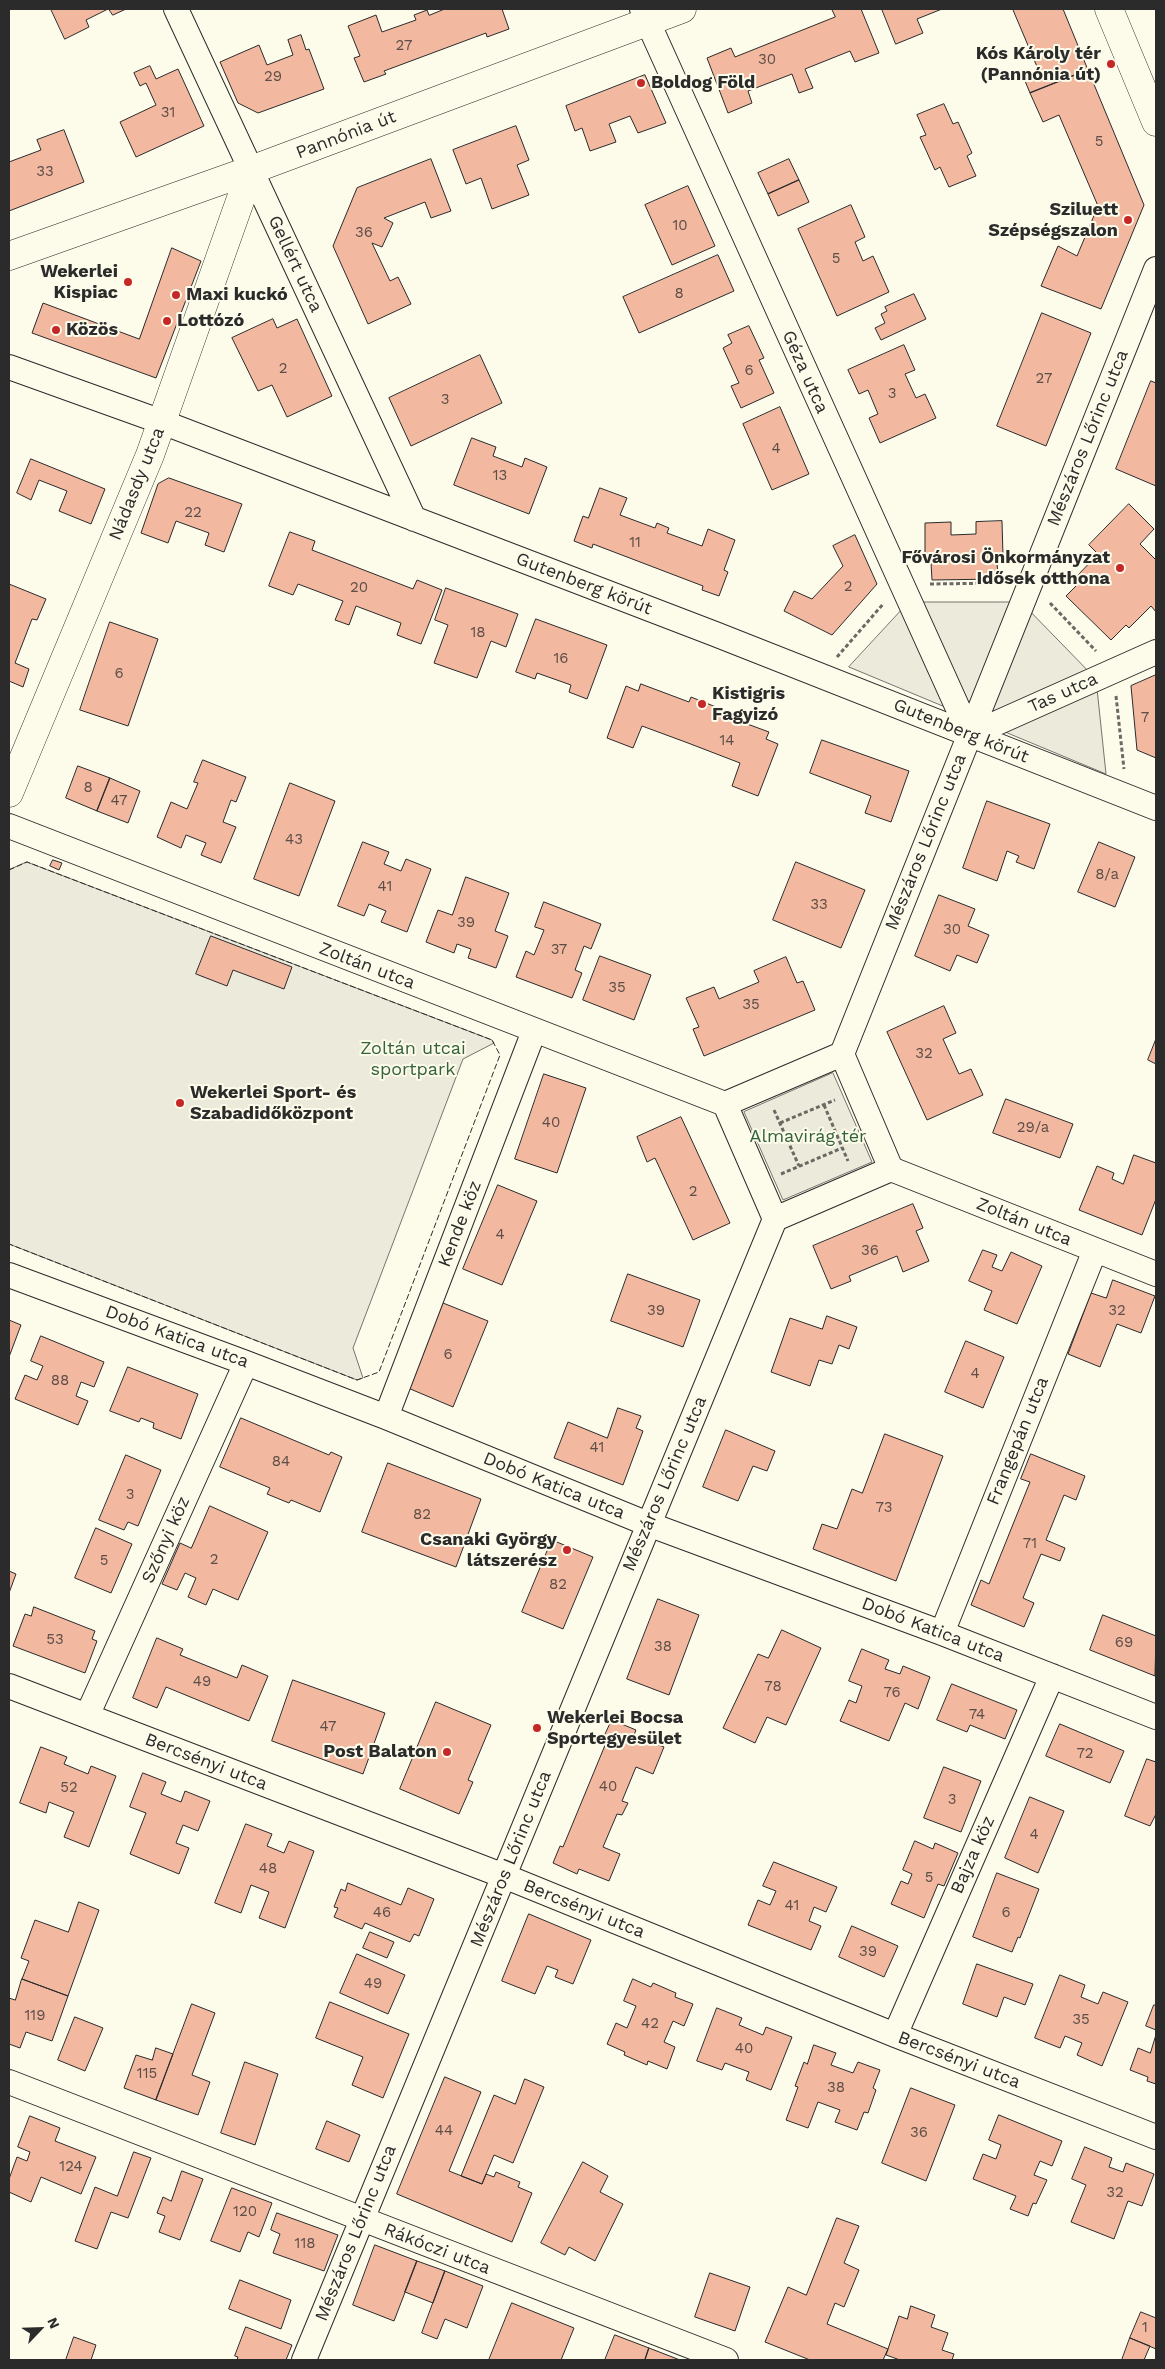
<!DOCTYPE html>
<html>
<head>
<meta charset="utf-8">
<style>
	body { margin:0 }
	#map { position:relative; width:1165px; height:2369px; overflow:hidden; background:#fdfbea; font-family:"Work Sans",sans-serif }
	canvas { display:block }
	.frame { position:absolute; inset:0; border:10px solid #2b2b2b; pointer-events:none }
	.north { position:absolute; left:15px; top:2304px; width:50px; height:50px; -webkit-text-stroke:4px #fdfbea; paint-order:stroke; rotate:66deg; font-size:14px; font-weight:700; line-height:20px; text-align:center; color:#2b2b2b }
	.north::after { content:''; display:block; margin:auto; width:18px; height:22px; background:#2b2b2b; clip-path:polygon(50% 0,100% 100%,50% 72%,0 100%) }
</style>
</head>
<body>
<div id="map">
<canvas width="1165" height="2369"></canvas>
<div class="frame"></div>
<div class="north">N</div>
</div>
<script>
const g = document.querySelector('canvas').getContext('2d');
g.lineJoin = 'round';
function paint(path, color) { g.fillStyle = color; g.fill(path, 'evenodd'); }
function stroke(path, color, width, dash) { g.strokeStyle = color; g.lineWidth = width; g.lineCap = dash ? 'butt' : 'round'; g.setLineDash(dash || []); g.stroke(path); }
function write(font, color, halo, rows, align = 'center') {
  g.font = font + ' "Work Sans",sans-serif'; g.lineWidth = 4; g.setLineDash([]); g.textBaseline = 'middle'; g.strokeStyle = halo; g.fillStyle = color; for (const [text, x, y, turn = 0] of rows) {
    g.save(); g.translate(x, y); g.rotate((+turn || 0) * Math.PI / 180); g.textAlign = isNaN(turn) ? turn : align; if (halo) g.strokeText(text, 0, 0); g.fillText(text, 0, 0); g.restore();
  }
}
const green = new Path2D(`
	M909,602H1021L1096,679L1106,774L849,667Z
	M27,862L492,1040L494,1043L463,1059L353,1348L363,1378L357,1380L9,1244V870Z
	M833,1073L872,1162L783,1200L744,1112Z`);
const building = new Path2D(`
	M51,9H108L86,20L89,27L65,39Z
	M109,9H126L113,15Z
	M445,9H502L509,29L487,37L486,33L384,71L386,74L364,82L354,58L360,56L348,26L376,15L382,32L416,20L414,15L427,10L429,15Z
	M832,9H861L879,53L855,62L850,51L805,69L813,88L799,93L792,74L748,91L752,103L728,113L707,58L731,48L735,57L835,17Z
	M882,9H942L917,19L923,33L896,44Z
	M1013,9H1063L1088,70L1030,93L1023,76L1038,70Z
	M301,35L306,50L309,49L324,89L258,113L238,103L220,62L259,45L267,65L293,55L288,40Z
	M150,66L156,79L178,69L204,126L136,157L120,122L156,105L146,83L140,86L134,73Z
	M1088,70L1144,205L1101,309L1041,286L1058,246L1077,256L1098,206L1059,115L1043,122L1030,93Z
	M645,75L666,123L638,133L630,116L609,124L616,142L590,151L582,128L575,131L566,106Z
	M944,104L953,124L958,122L972,153L967,156L976,176L949,187L940,167L935,170L920,137L926,135L917,115Z
	M516,126L529,160L517,165L529,195L492,209L481,178L466,184L453,150Z
	M64,130L84,182L9,211V162L41,150L37,140Z
	M431,159L451,211L431,218L425,202L384,218L393,223L382,247L372,243L390,281L398,277L411,304L368,324L333,246L357,188Z
	M789,159L799,180L768,194L758,173Z
	M799,180L809,202L778,216L768,194Z
	M688,186L715,246L672,265L645,205Z
	M851,205L865,237L855,242L863,261L873,256L889,292L837,316L798,229Z
	M172,248L201,261L156,378L32,333L43,303L139,339Z
	M718,255L734,291L639,333L623,297Z
	M914,294L926,319L881,340L875,328L885,323L881,314L887,311L885,307Z
	M1042,313L1091,333L1046,446L997,426Z
	M273,319L277,328L297,319L332,396L287,417L272,385L258,391L232,338Z
	M749,326L764,358L759,360L774,393L741,408L731,386L739,383L723,348L732,343L728,335Z
	M904,345L915,370L905,374L916,398L925,394L936,418L880,443L869,418L878,414L868,390L859,394L848,370Z
	M480,355L502,403L411,446L389,398Z
	M1151,381L1156,383V486L1116,469Z
	M780,407L809,474L772,490L743,424Z
	M472,438L496,447L493,456L522,467L525,458L547,467L529,514L454,485Z
	M31,459L105,489L91,524L59,511L67,491L39,480L31,500L17,493Z
	M169,478L242,504L224,552L205,545L209,533L176,521L168,543L141,533L158,484Z
	M600,488L627,498L620,515L655,528L657,523L669,528L667,533L702,546L708,529L735,540L724,570L728,572L719,596L702,590L703,586L593,544L592,548L574,541L583,516L588,518Z
	M1129,504L1154,529L1140,544L1156,560V612L1151,606L1129,628L1126,625L1111,640L1066,596L1081,581L1077,576L1098,554L1089,545Z
	M1002,521L1003,556L997,561L998,579L932,580L931,563L925,558V523L951,522V535L976,534V522Z
	M290,532L315,541L312,550L413,589L417,580L442,590L421,644L397,635L401,623L356,606L349,625L335,620L343,601L298,584L293,595L269,586Z
	M855,535L877,584L832,635L784,611L794,591L812,599L843,566L833,546Z
	M9,584L46,599L37,620L32,619L15,663L29,669L23,687L9,681Z
	M446,588L518,614L506,647L491,641L477,678L434,663L448,625L435,620Z
	M536,619L607,645L587,699L569,692L571,685L537,673L535,679L516,672Z
	M110,622L158,639L128,726L80,710Z
	M1156,675V758L1137,750L1131,686Z
	M641,684L689,702L691,697L716,707L715,712L769,732L766,739L778,744L758,796L732,786L740,763L688,743L642,726L633,748L607,738L626,686L638,691Z
	M822,740L909,771L891,822L865,813L871,796L810,773Z
	M203,760L246,777L236,802L231,800L223,822L236,827L221,863L201,855L206,843L186,835L181,848L157,837L171,802L187,809L198,783L194,782Z
	M78,766L110,778L97,811L66,798Z
	M110,778L140,791L128,823L97,811Z
	M290,783L335,801L299,896L254,879Z
	M987,801L1050,824L1034,869L1016,862L1019,856L1007,851L997,881L963,868Z
	M363,842L389,852L384,864L401,871L406,859L431,869L407,932L381,922L386,911L369,904L364,916L338,906Z
	M1099,842L1135,857L1115,907L1078,892Z
	M53,860L62,863L59,870L50,866Z
	M796,862L865,890L841,948L773,920Z
	M466,877L509,893L495,931L508,936L496,968L468,958L471,949L457,944L454,953L426,942L438,910L452,915Z
	M939,895L975,909L968,926L989,935L977,963L957,955L950,971L915,956Z
	M544,902L601,924L591,949L584,946L575,970L582,973L572,998L516,977L526,951L534,955L544,930L535,927Z
	M211,936L292,967L284,989L233,970L227,986L196,974Z
	M600,956L651,975L634,1020L583,1000Z
	M786,957L797,983L803,981L815,1010L704,1056L693,1029L699,1027L686,998L714,987L719,999L759,982L754,971Z
	M944,1006L956,1033L943,1039L959,1074L971,1069L983,1095L927,1120L887,1032Z
	M1156,1039V1064L1148,1060Z
	M544,1074L586,1088L557,1173L515,1159Z
	M1006,1099L1073,1124L1060,1158L993,1133Z
	M681,1117L730,1223L693,1240L655,1158L647,1162L637,1137Z
	M1134,1155L1156,1163V1199L1142,1235L1079,1210L1097,1166L1114,1173L1112,1179L1123,1184Z
	M498,1185L537,1201L502,1285L463,1269Z
	M913,1204L923,1228L916,1231L929,1261L903,1272L897,1256L849,1276L851,1281L831,1289L813,1246Z
	M983,1250L997,1255L992,1267L1002,1271L1011,1252L1042,1266L1017,1324L984,1310L992,1291L969,1281Z
	M628,1274L700,1300L683,1347L611,1321Z
	M1113,1280L1155,1296L1141,1333L1117,1324L1100,1367L1068,1354L1091,1293L1106,1298Z
	M443,1303L488,1321L453,1407L408,1388Z
	M827,1316L857,1327L849,1349L839,1345L832,1364L819,1360L810,1386L771,1372L790,1318L822,1329Z
	M9,1320L21,1325L9,1357Z
	M41,1336L104,1362L94,1387L81,1382L76,1396L88,1401L78,1425L15,1399L25,1375L37,1380L43,1366L31,1361Z
	M966,1341L1004,1357L983,1408L945,1392Z
	M128,1367L198,1394L181,1439L153,1428L154,1423L141,1418L139,1422L110,1411Z
	M618,1408L641,1416L636,1428L643,1431L623,1485L554,1458L568,1422L607,1438Z
	M241,1418L329,1455L331,1452L342,1457L320,1512L291,1500L289,1503L267,1494L270,1488L220,1467Z
	M726,1430L775,1451L767,1471L753,1466L738,1501L703,1487Z
	M885,1434L943,1456L896,1581L813,1549L822,1524L837,1529L852,1489L862,1493Z
	M1031,1454L1085,1476L1076,1500L1064,1495L1046,1540L1065,1548L1060,1561L1041,1554L1023,1598L1034,1603L1024,1627L971,1605L981,1580L989,1584L1030,1482L1021,1479Z
	M126,1455L161,1470L138,1526L128,1522L124,1530L99,1520Z
	M388,1463L481,1499L456,1567L362,1532Z
	M210,1506L268,1532L238,1600L213,1589L206,1605L188,1597L196,1578L185,1573L177,1590L162,1584L180,1543L191,1548Z
	M96,1528L132,1544L111,1593L75,1578Z
	M552,1540L593,1557L563,1629L522,1612Z
	M9,1571L16,1574L9,1593Z
	M658,1599L699,1615L669,1695L627,1679Z
	M34,1607L95,1631L92,1639L97,1641L85,1673L13,1646L25,1614L31,1616Z
	M1103,1615L1156,1636L1155,1676L1090,1650Z
	M782,1630L821,1648L786,1725L767,1717L755,1743L723,1728L758,1654L768,1658Z
	M157,1638L183,1649L180,1655L237,1678L242,1665L268,1676L249,1721L166,1687L157,1708L133,1698Z
	M862,1649L889,1660L885,1669L900,1674L903,1666L930,1677L918,1709L905,1703L889,1741L840,1721L849,1700L856,1703L862,1686L849,1681Z
	M293,1680L385,1713L363,1774L272,1741Z
	M952,1684L1017,1710L1005,1739L970,1725L967,1732L937,1720Z
	M436,1702L491,1725L468,1780L473,1782L459,1814L400,1789Z
	M612,1720L636,1730L634,1735L664,1747L653,1774L636,1767L622,1801L628,1803L622,1815L617,1814L603,1847L620,1854L609,1881L579,1869L577,1874L553,1863L560,1846L563,1847L608,1738L604,1737Z
	M1060,1724L1124,1751L1110,1783L1046,1756Z
	M41,1747L67,1757L64,1764L88,1774L91,1766L116,1776L89,1847L64,1837L74,1812L49,1802L46,1813L20,1803Z
	M1147,1759L1156,1762V1814L1150,1826L1125,1816Z
	M944,1767L981,1781L961,1832L924,1818Z
	M143,1773L166,1782L161,1794L181,1802L185,1791L210,1801L198,1831L183,1825L176,1843L189,1848L179,1874L130,1854L146,1813L130,1807Z
	M1030,1797L1064,1811L1038,1873L1005,1858Z
	M246,1824L272,1834L267,1846L284,1853L289,1841L314,1851L285,1928L259,1918L269,1892L251,1885L241,1913L215,1903Z
	M915,1841L933,1849L935,1843L958,1853L944,1886L938,1884L924,1918L891,1904L901,1881L908,1884L912,1874L903,1870Z
	M774,1862L837,1887L826,1912L814,1907L809,1921L821,1926L811,1950L748,1925L758,1900L770,1905L776,1891L763,1886Z
	M997,1873L1039,1889L1020,1938L1018,1937L1012,1952L973,1937Z
	M348,1883L401,1905L408,1888L434,1899L419,1936L414,1934L410,1942L365,1923L362,1929L334,1917L338,1908L334,1907L341,1889L345,1891Z
	M79,1902L99,1910L68,1996L22,1979L29,1961L21,1958L35,1920L68,1932Z
	M529,1914L591,1940L573,1984L555,1977L558,1970L547,1966L535,1994L502,1981Z
	M852,1926L898,1946L884,1977L839,1957Z
	M370,1932L394,1942L387,1958L363,1948Z
	M357,1954L405,1975L388,2014L340,1993Z
	M977,1964L1033,1984L1025,2005L1004,1997L997,2017L963,2004Z
	M1060,1975L1085,1985L1081,1997L1098,2004L1103,1992L1128,2002L1102,2066L1077,2055L1082,2043L1065,2036L1060,2048L1035,2038Z
	M22,1979L68,1996L52,2041L26,2032L20,2048L9,2044V1998L15,2000Z
	M633,1979L651,1987L653,1983L676,1993L675,1997L693,2004L684,2026L673,2021L664,2042L675,2047L667,2069L648,2061L647,2065L624,2055L625,2052L607,2044L616,2023L627,2028L636,2006L624,2001Z
	M330,2002L409,2034L383,2098L352,2085L363,2057L316,2038Z
	M192,2004L215,2013L192,2075L210,2082L198,2115L156,2100Z
	M1154,2005H1156V2030L1146,2026Z
	M717,2008L742,2018L739,2025L763,2035L766,2027L792,2037L771,2090L746,2080L749,2072L725,2063L722,2070L697,2061Z
	M75,2017L103,2028L85,2071L58,2060Z
	M1156,2035V2084L1147,2081L1148,2077L1130,2070L1138,2048L1150,2053Z
	M814,2045L836,2053L831,2065L853,2073L858,2062L880,2070L873,2088L876,2090L868,2113L864,2112L857,2130L835,2122L840,2110L818,2102L808,2128L786,2120L798,2087L795,2086L804,2062L807,2064Z
	M156,2048L173,2054L156,2100L124,2088L136,2055L152,2060Z
	M245,2062L278,2074L255,2145L221,2133Z
	M445,2077L481,2092L449,2171L482,2184L486,2174L494,2177L496,2172L520,2182L518,2187L532,2193L512,2242L397,2194Z
	M525,2079L544,2087L513,2163L494,2155L482,2184L461,2176L494,2095L515,2104Z
	M911,2088L955,2105L926,2181L882,2163Z
	M999,2115L1062,2141L1052,2166L1040,2161L1034,2175L1047,2180L1036,2204L1033,2203L1028,2216L1010,2209L1016,2196L973,2179L983,2154L996,2159L1001,2145L989,2140Z
	M30,2116L60,2128L55,2141L96,2157L81,2194L41,2177L31,2202L9,2192V2179L17,2157L27,2161L30,2152L18,2147Z
	M327,2121L360,2135L349,2162L316,2149Z
	M1085,2147L1112,2158L1109,2167L1123,2172L1126,2163L1154,2174L1142,2206L1128,2201L1114,2239L1071,2222L1086,2185L1072,2179Z
	M134,2152L151,2158L128,2218L111,2212L97,2249L75,2241L95,2187L117,2196Z
	M583,2162L608,2176L600,2192L623,2204L595,2261L569,2247L565,2255L541,2243Z
	M182,2171L203,2179L180,2240L159,2232L165,2216L157,2213L163,2197L171,2201Z
	M232,2188L272,2203L259,2237L248,2232L240,2252L211,2241Z
	M277,2213L338,2235L324,2271L273,2253L280,2234L271,2230Z
	M837,2218L859,2226L844,2263L859,2270L844,2307L835,2303L827,2324L888,2349L883,2360H810L765,2342L788,2287L806,2295Z
	M375,2245L417,2261L394,2321L353,2305Z
	M417,2261L445,2271L433,2303L405,2292Z
	M445,2271L483,2286L467,2328L445,2319L437,2339L422,2333Z
	M710,2273L750,2287L735,2331L695,2317Z
	M240,2280L291,2300L281,2329L229,2309Z
	M512,2303L574,2328L561,2360H489Z
	M911,2306L935,2315L931,2327L948,2333L942,2350L954,2354L952,2360H900L886,2355L899,2316L907,2319Z
	M1141,2312L1156,2318V2349L1130,2338Z
	M246,2327L292,2345L286,2360H237L238,2357L235,2356Z
	M615,2335L649,2348L645,2360H605Z
	M74,2337L96,2345L91,2360H66Z
	M1130,2338L1150,2346L1144,2360H1122Z
	M649,2348L680,2360H645Z`);
const path = new Path2D(`
	M930,584L1001,583
	M1050,603L1096,651
	M837,657L884,603
	M1116,696L1124,769
	M824,1105L848,1161
	M774,1110L799,1166
	M780,1123L835,1100
	M781,1174L842,1148`);
const street = new Path2D(`
	M176,9L414,519
	M642,9L970,735
	M9,367L162,422L715,634L1156,808
	M970,735L1156,652
	M9,826L725,1104
	M842,1054L1156,269
	M842,1054L891,1169L775,1219L725,1104Z
	M891,1169L1156,1274
	M9,1275L246,1363L386,1417L648,1524L942,1633L1156,1717
	M386,1417L534,1031
	M942,1633L1095,1250
	M9,1686L504,1876L895,2035L1156,2137
	M87,1716L246,1363
	M895,2035L1052,1676
	M9,2082L726,2360
	M304,2360L775,1219`);
const secondary = new Path2D(`
	M1109,9L1156,122
	M9,256L251,170L682,9
	M9,793L150,455L251,170`);
const fence = new Path2D(`
	M9,870L27,862L492,1040L500,1055L379,1372L357,1380L9,1244`);
const markers = [
	[1111,64,5,"#c62828"],
	[641,83,5,"#c62828"],
	[1128,220,5,"#c62828"],
	[128,282,5,"#c62828"],
	[176,295,5,"#c62828"],
	[167,321,5,"#c62828"],
	[56,330,5,"#c62828"],
	[1120,568,5,"#c62828"],
	[702,704,5,"#c62828"],
	[180,1103,5,"#c62828"],
	[567,1550,5,"#c62828"],
	[537,1728,5,"#c62828"],
	[447,1752,5,"#c62828"]
];
const numberNames = [
	["27",404,46],
	["30",767,60],
	["29",273,77],
	["31",168,113],
	["5",1099,142],
	["33",45,172],
	["10",680,226],
	["36",364,233],
	["5",836,259],
	["8",679,294],
	["2",283,369],
	["6",749,371],
	["27",1044,379],
	["3",892,394],
	["3",445,400],
	["4",776,449],
	["13",500,476],
	["22",193,513],
	["11",635,543],
	["2",848,587],
	["20",359,588],
	["18",478,633],
	["16",561,659],
	["6",119,674],
	["7",1145,718],
	["14",727,741],
	["8",88,788],
	["47",119,801],
	["43",294,840],
	["8/a",1107,875],
	["41",385,887],
	["33",819,905],
	["39",466,923],
	["30",952,930],
	["37",559,950],
	["35",617,988],
	["35",751,1005],
	["32",924,1054],
	["40",551,1123],
	["29/a",1033,1128],
	["2",693,1192],
	["4",500,1235],
	["36",870,1251],
	["39",656,1311],
	["32",1117,1311],
	["6",448,1355],
	["4",975,1374],
	["88",60,1381],
	["41",597,1448],
	["84",281,1462],
	["3",130,1495],
	["73",884,1508],
	["82",422,1515],
	["71",1030,1544],
	["2",214,1560],
	["5",104,1561],
	["82",558,1585],
	["53",55,1640],
	["69",1124,1643],
	["38",663,1647],
	["49",202,1682],
	["78",773,1687],
	["76",892,1693],
	["74",977,1715],
	["47",328,1727],
	["72",1085,1754],
	["40",608,1787],
	["52",69,1788],
	["3",952,1800],
	["4",1034,1835],
	["48",268,1869],
	["5",929,1878],
	["41",792,1906],
	["46",382,1913],
	["6",1006,1913],
	["39",868,1952],
	["49",373,1984],
	["119",35,2016],
	["35",1081,2020],
	["42",650,2024],
	["40",744,2049],
	["115",147,2074],
	["38",836,2088],
	["44",444,2131],
	["36",919,2133],
	["124",71,2167],
	["32",1115,2193],
	["120",245,2212],
	["118",305,2244],
	["1",1145,2328]
];
const poiNames = [
	["Kós Károly tér",1101,54,"right"],
	["(Pannónia út)",1101,75,"right"],
	["Boldog Föld",651,83],
	["Sziluett",1118,210,"right"],
	["Szépségszalon",1118,231,"right"],
	["Wekerlei",118,272,"right"],
	["Kispiac",118,293,"right"],
	["Maxi kuckó",186,295],
	["Lottózó",177,321],
	["Közös",66,330],
	["Fővárosi Önkormányzat",1110,558,"right"],
	["Idősek otthona",1110,579,"right"],
	["Kistigris",712,694],
	["Fagyizó",712,715],
	["Wekerlei Sport- és",190,1093],
	["Szabadidőközpont",190,1114],
	["Csanaki György",557,1540,"right"],
	["látszerész",557,1561,"right"],
	["Wekerlei Bocsa",547,1718],
	["Sportegyesület",547,1739],
	["Post Balaton",437,1752,"right"]
];
const streetNames = [
	["Pannónia út",346,135,-21],
	["Gellért utca",295,264,65],
	["Géza utca",805,372,66],
	["Mészáros Lőrinc utca",1088,438,-68],
	["Nádasdy utca",137,484,-68],
	["Gutenberg körút",584,584,21],
	["Tas utca",1063,693,-24],
	["Gutenberg körút",961,731,22],
	["Mészáros Lőrinc utca",926,842,-68],
	["Zoltán utca",367,966,21],
	["Zoltán utca",1024,1222,22],
	["Kende köz",460,1224,-69],
	["Dobó Katica utca",177,1337,20],
	["Frangepán utca",1018,1441,-68],
	["Mészáros Lőrinc utca",665,1484,-67],
	["Dobó Katica utca",554,1486,22],
	["Szőnyi köz",166,1540,-66],
	["Dobó Katica utca",933,1630,21],
	["Bercsényi utca",206,1762,21],
	["Bajza köz",973,1855,-66],
	["Mészáros Lőrinc utca",511,1859,-68],
	["Bercsényi utca",584,1909,22],
	["Bercsényi utca",959,2060,21],
	["Mészáros Lőrinc utca",356,2233,-68],
	["Rákóczi utca",437,2249,21]
];
const parkNames = [
	["Zoltán utcai",413,1049],
	["sportpark",413,1070],
	["Almavirág tér",808,1137]
];
paint(green, '#ecebdb');
stroke(green, '#74746e', 1);
paint(building, '#f2b8a0');
stroke(building, '#2b2b2b', 1);
stroke(street, '#2b2b2b', 26);
stroke(secondary, '#2b2b2b', 29);
stroke(path, '#6a6964', 3, [4, 2.5]);
stroke(street, '#fdfbea', 24);
stroke(secondary, '#fdfbea', 28);
stroke(fence, '#2b2b2b', 1, [6, 2.5]);
for (const [x, y, r, color] of markers) { const dot = new Path2D(); dot.arc(x, y, r, 0, 2 * Math.PI); g.fillStyle = color; g.fill(dot); stroke(dot, '#fdfbea', 2); }
write('15px', '#5d4e48', null, numberNames);
write('bold 18px', '#2b2b2b', '#fdfbea', poiNames, 'left');
write('18px', '#2b2b2b', '#fdfbea', streetNames);
write('18px', '#34623c', '#fdfbea', parkNames);
</script>
</body>
</html>
